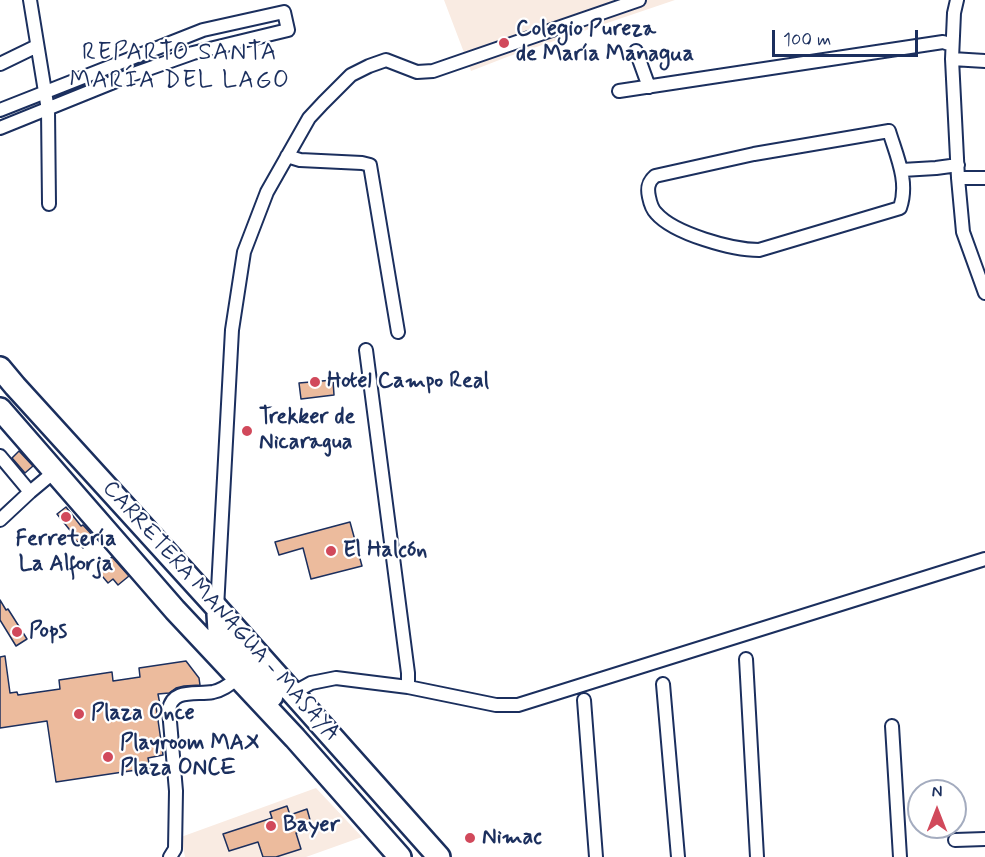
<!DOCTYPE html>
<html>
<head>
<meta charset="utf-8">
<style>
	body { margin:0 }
	#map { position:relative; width:985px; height:857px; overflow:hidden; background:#fff; font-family:Mynerve,sans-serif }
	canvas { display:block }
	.north { position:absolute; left:907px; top:779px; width:60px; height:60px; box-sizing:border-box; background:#fff; border:2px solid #a4acbf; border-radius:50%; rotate:0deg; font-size:16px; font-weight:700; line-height:24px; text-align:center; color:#1b2f5e }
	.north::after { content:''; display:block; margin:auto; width:21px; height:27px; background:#d1495b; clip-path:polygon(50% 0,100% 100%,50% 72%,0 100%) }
	.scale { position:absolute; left:772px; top:30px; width:146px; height:27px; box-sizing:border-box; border:3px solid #1b2f5e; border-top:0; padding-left:8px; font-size:18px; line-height:21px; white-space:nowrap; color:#1b2f5e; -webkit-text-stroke:4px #fff; paint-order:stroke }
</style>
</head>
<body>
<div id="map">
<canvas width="985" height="857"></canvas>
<div class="north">N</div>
<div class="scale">100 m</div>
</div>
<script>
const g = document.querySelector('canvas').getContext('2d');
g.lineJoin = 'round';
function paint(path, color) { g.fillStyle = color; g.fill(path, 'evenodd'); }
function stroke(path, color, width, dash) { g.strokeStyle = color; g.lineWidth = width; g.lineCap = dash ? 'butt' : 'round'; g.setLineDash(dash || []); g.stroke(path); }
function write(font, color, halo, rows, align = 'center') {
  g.font = font + ' Mynerve,sans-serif'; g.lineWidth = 4.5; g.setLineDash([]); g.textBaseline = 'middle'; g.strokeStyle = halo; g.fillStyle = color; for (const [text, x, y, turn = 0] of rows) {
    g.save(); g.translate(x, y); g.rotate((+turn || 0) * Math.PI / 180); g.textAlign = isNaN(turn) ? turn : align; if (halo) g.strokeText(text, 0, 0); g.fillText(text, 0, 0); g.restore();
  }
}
const built = new Path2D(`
	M444,0H675L507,57L471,71Z
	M316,788L362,837L306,857H185L181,837Z`);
const building = new Path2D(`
	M333,380L334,395L301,399L299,383Z
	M19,451L33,466L25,473L12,458Z
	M66,507L81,526L83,525L95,538L83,548L71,535L73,534L57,514Z
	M350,522L362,566L311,579L303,548L279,555L275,542Z
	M112,557L129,576L118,585L113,579L108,583L97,570Z
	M0,600L6,610L8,609L27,639L16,646L0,620Z
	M5,656L10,693L17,692L18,695L60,689L59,680L112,672L113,681L140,677L139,668L186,661L199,678L200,685L184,686L176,688L169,693L158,694L160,705L156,706L163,755L148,758L150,768L56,782L47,721L0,728V657Z
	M287,806L290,815L307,809L312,827L296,833L301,849L276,857H263L258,842L229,851L223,834L272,818L270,812Z`);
const street = new Path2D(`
	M30,0L48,110L49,204
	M957,0L954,13L952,59L958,178L963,232L985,293
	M636,51L649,87
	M952,59L985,61
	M0,64L37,46
	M619,91L943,42L952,45
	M0,110L203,30L284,12L288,30L193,53L131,75L0,128
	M889,131C897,157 909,182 900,208L759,250C733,250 674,234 656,213C652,209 650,202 649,197C647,188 648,182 655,176L754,154Z
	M287,156L300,160L362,163L370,165L398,332
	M902,170L936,168L958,165
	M958,178H985
	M366,350L408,673V687
	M0,456L30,492
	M0,520L30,492L54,472
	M217,608L232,330L244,252L267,192L309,118L323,103L351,75L369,66L386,60L417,72L433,71L639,0
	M746,659L757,857
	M663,684L678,857
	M293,693L311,683L336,678L408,687L496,705H518L985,559
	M584,700L596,857
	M892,726L900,857
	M955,840L985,839
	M170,857L175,849L176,791L169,710C172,688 196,695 213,692C223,690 230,684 238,678`);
const highway = new Path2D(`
	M0,368L15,386L217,608L439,857
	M0,409L175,610L295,738L400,857
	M218,614L219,631L272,696`);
const markers = [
	[504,43,6,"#d1495b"],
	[315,382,6,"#d1495b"],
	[247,431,6,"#d1495b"],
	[66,517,6,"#d1495b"],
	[331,551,6,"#d1495b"],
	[17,632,6,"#d1495b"],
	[79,714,6,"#d1495b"],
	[108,757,6,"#d1495b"],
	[271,826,6,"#d1495b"],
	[470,838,6,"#d1495b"]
];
const poiNames = [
	["Colegio Pureza",516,30],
	["de María Managua",516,55],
	["Hotel Campo Real",327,382],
	["Trekker de",259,418],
	["Nicaragua",259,443],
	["Ferretería",66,540,"center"],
	["La Alforja",66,565,"center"],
	["El Halcón",343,551],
	["Pops",29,632],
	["Plaza Once",91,714],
	["Playroom MAX",120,744],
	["Plaza ONCE",120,769],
	["Bayer",283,826],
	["Nimac",482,838]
];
const streetNames = [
	["CARRETERA MANAGUA - MASAYA",220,612,48]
];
const neighbourhoodNames = [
	["REPARTO SANTA",180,54],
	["MARÍA DEL LAGO",180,82]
];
paint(built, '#f9ebe2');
paint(building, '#ecbb9d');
stroke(building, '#1b2f5e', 1.5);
stroke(street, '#1b2f5e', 16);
stroke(highway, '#1b2f5e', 26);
stroke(street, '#fff', 12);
stroke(highway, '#fff', 21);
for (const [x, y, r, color] of markers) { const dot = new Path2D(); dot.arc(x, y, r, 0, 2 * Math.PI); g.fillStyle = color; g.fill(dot); stroke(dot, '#fff', 2); }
write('bold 22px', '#1b2f5e', '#fff', poiNames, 'left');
write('22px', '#1b2f5e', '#fff', streetNames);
g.letterSpacing = '1.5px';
write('24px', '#1b2f5e', '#fff', neighbourhoodNames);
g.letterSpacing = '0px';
</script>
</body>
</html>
